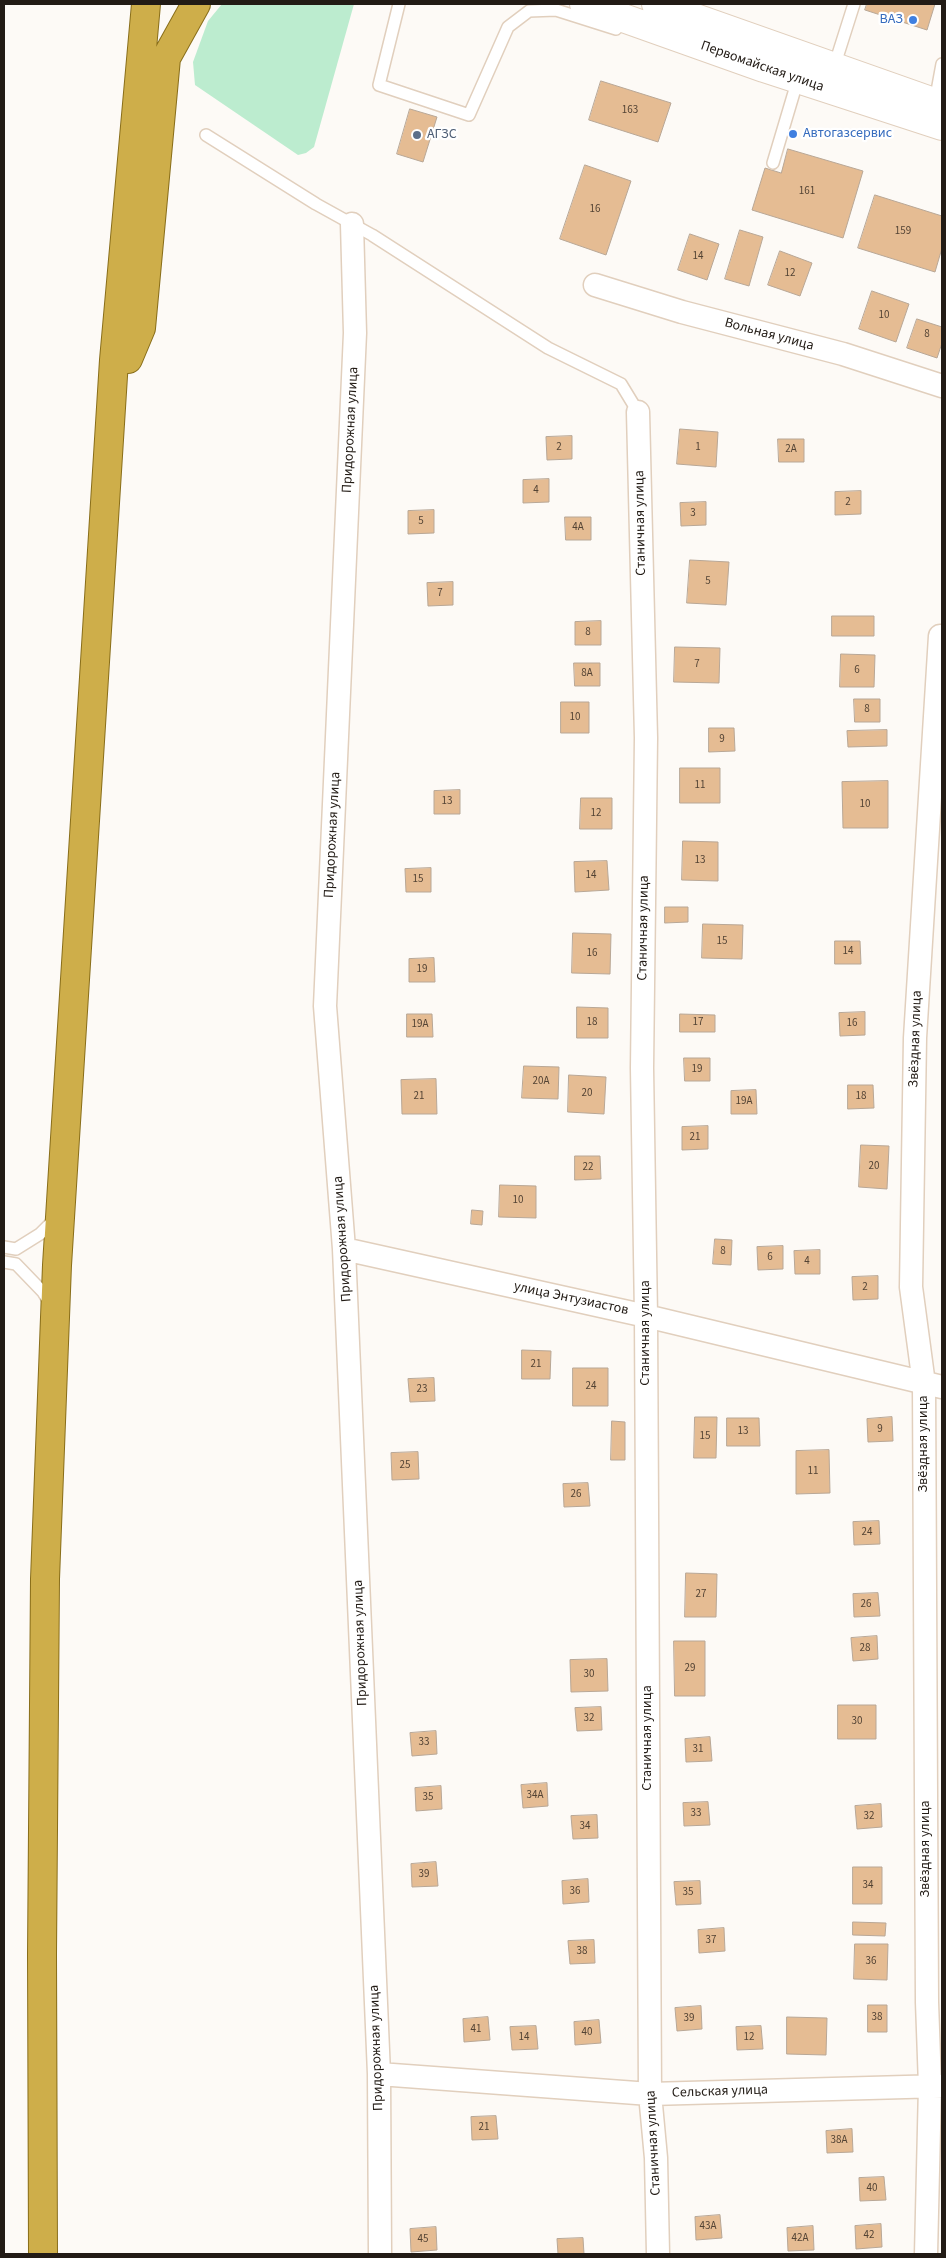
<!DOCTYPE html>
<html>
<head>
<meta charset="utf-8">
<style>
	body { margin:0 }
	#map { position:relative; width:946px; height:2258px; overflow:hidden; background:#fdfaf6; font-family:"Source Sans 3",sans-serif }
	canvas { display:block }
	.frame { position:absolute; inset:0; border:5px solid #221b15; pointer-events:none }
</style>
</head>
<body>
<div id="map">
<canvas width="946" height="2258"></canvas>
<div class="frame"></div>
</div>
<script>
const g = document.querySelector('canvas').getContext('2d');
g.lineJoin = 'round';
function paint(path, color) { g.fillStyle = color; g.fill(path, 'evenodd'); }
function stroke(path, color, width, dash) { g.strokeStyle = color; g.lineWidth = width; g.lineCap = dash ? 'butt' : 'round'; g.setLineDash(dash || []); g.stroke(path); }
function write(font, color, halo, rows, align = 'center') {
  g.font = font + ' "Source Sans 3",sans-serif'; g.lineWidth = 4.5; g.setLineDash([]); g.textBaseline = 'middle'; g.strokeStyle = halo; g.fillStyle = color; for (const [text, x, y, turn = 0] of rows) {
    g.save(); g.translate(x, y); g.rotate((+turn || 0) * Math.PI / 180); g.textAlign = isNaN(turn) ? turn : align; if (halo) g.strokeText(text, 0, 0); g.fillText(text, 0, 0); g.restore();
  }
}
const green = new Path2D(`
	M222,4H354L314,147L306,153L298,155L195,85L193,62L208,21Z`);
const building = new Path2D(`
	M867,4H935L927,30L865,10Z
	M601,81L671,103L658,142L589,120Z
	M410,109L437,117L423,162L397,154Z
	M788,149L863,171L843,238L752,210L765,168L781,173Z
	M585,165L631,181L606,255L560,239Z
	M875,195L942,216V248L935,272L858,248Z
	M740,230L763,237L749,286L725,279Z
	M690,234L719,244L707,280L678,270Z
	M780,251L812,263L800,296L768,285Z
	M872,291L909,304L896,342L859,329Z
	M917,319L942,327V343L937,358L907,348Z
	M680,429L718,432L716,467L677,464Z
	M572,436V459L547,460L546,437Z
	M778,439H804V462H779Z
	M549,479V502L523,503V480Z
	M861,491V514L835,515V492Z
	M706,502V525L681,526L680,503Z
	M434,510V533L408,534V511Z
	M565,517H591V540H566Z
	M690,560L729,562L726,605L687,603Z
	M453,582V605L428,606L427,583Z
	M832,616H874V636H832Z
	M601,621V645H575V622Z
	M675,647L720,648L719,683L674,682Z
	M841,654L875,655L874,687H840Z
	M574,663H600V686H575Z
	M854,699H880V722H855Z
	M561,702H589V733H561Z
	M709,728H734L735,751L709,752Z
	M887,730V746L848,747L847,731Z
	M680,768H720V803H680Z
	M888,781V828H843L842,782Z
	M460,790V814H434V791Z
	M581,798H612V829H580Z
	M683,841L718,842V881L682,880Z
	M607,861L609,890L575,892L574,862Z
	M431,868V892H406L405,869Z
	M665,907H688V922L665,923Z
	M703,924L743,925L742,959L702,958Z
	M573,933L611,934L610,974L572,973Z
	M835,941H860L861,964H835Z
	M434,958L435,982H409V959Z
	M577,1007L608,1008V1038H577Z
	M865,1012V1035L840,1036L839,1013Z
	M407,1014H432L433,1037H407Z
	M680,1014L715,1015V1032H680Z
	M684,1058H710V1081H685Z
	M524,1066L559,1067L558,1099L522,1098Z
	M569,1075L606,1077L604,1114L568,1112Z
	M436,1079L437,1114H402L401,1080Z
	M848,1085H873L874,1108L848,1109Z
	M756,1090L757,1114H731V1091Z
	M708,1126V1149L682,1150V1127Z
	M861,1145L889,1146L887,1189L859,1187Z
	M575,1156H600L601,1179L575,1180Z
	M500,1185L536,1186V1218L499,1217Z
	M472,1210L483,1211L482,1225L471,1224Z
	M715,1239L732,1240L731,1265L713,1264Z
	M783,1246V1269L758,1270L757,1247Z
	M820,1250V1274H795L794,1251Z
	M878,1276V1299L853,1300L852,1277Z
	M522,1350L551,1351L550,1379H522Z
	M573,1368H608V1406H573Z
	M434,1378L435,1401L410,1402L408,1379Z
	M695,1417H717L716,1458H694Z
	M892,1417L893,1441L868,1442L867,1419Z
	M727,1418H759L760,1446H727Z
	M612,1421L625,1422V1460H611Z
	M829,1450L830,1493L796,1494V1451Z
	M418,1452L419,1479L392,1480L391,1453Z
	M588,1483L590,1506L564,1507L563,1484Z
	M879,1521L880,1544L854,1545L853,1522Z
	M686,1573L717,1574L716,1617H685Z
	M878,1593L880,1616L854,1617L853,1594Z
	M877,1636L878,1659L853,1661L851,1638Z
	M674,1641H705V1696H675Z
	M607,1659L608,1691L571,1692L570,1660Z
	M838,1705H876V1739H838Z
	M601,1707L602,1730L577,1731L575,1708Z
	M436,1731L437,1754L412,1756L410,1733Z
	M710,1737L712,1761L686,1762L685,1739Z
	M547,1783L548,1806L523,1808L521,1785Z
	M441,1786L442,1809L416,1811L415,1788Z
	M708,1802L710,1825L684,1826L683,1803Z
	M881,1804L882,1827L857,1829L855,1806Z
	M597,1815L598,1838L573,1839L571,1816Z
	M436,1862L438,1886L412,1887L411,1864Z
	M853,1867H882V1904H853Z
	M588,1879L589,1902L563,1904L562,1881Z
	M700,1881L701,1904L676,1905L674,1882Z
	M853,1922L886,1923L885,1936L853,1935Z
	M724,1928L725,1951L699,1953L698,1930Z
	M594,1940L595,1963L570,1964L568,1941Z
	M855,1944H888L887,1980L854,1979Z
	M868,2005H887V2032H868Z
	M701,2006L702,2029L677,2031L675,2008Z
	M488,2017L490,2040L464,2042L463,2019Z
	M787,2017L827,2018L826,2055L787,2054Z
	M599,2020L601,2043L575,2045L574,2022Z
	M536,2026L538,2049L512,2050L510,2027Z
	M761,2026L763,2049L737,2050L736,2027Z
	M496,2116L498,2139L472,2140L471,2117Z
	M852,2129L853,2152L827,2153L826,2131Z
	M884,2177L886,2200L860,2201L859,2178Z
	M720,2215L722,2238L696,2240L695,2217Z
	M881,2224L882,2247L856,2249L855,2226Z
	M813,2226L814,2250L788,2251L787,2228Z
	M436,2227L437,2250L411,2252L410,2229Z
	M583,2238L584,2254H558L557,2239Z`);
const service = new Path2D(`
	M399,4L379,85L469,115L508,27L529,11L556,10L616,29
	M834,67L854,4
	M935,102L942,64
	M206,135L316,204L372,235L548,348L621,384L638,412
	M773,163L798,79
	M4,1247L16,1249L40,1234L55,1219
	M4,1262L16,1264L43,1292L49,1302`);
const minor = new Path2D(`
	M352,224L355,333L325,1006L344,1249L379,2074L380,2254
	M595,285L682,312L843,354L942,386
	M638,412L646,738L642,1068L646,1316L650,2094L656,2158L658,2254
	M344,1249L646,1316L942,1387
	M379,2074L650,2094L942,2086
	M926,2254L930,2086L927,2002L924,1384L911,1287L915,1038L940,636H942`);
const secondary = new Path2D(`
	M584,4L764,68L942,126
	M656,4L942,105`);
const trunk = new Path2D(`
	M128,359L141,328L166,58L196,4
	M43,2254L42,1954L45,1579L57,1265L114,360L146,4`);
const markers = [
	[913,20,5,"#3f7fe0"],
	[793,134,5,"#3f7fe0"],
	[417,135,5,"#5c6f8a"]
];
const numberNames = [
	["163",630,111],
	["161",807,192],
	["16",595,210],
	["159",903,232],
	["14",698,257],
	["12",790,274],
	["10",884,316],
	["8",927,335],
	["2",559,448],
	["1",698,448],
	["2А",791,450],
	["4",536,491],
	["2",848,503],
	["3",693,514],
	["5",421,522],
	["4А",578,528],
	["5",708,582],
	["7",440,594],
	["8",588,633],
	["7",697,665],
	["6",857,671],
	["8А",587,674],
	["8",867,710],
	["10",575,718],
	["9",722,740],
	["11",700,786],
	["13",447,802],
	["10",865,805],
	["12",596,814],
	["13",700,861],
	["14",591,876],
	["15",418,880],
	["15",722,942],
	["14",848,952],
	["16",592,954],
	["19",422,970],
	["18",592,1023],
	["17",698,1023],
	["16",852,1024],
	["19А",420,1025],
	["19",697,1070],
	["20А",541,1082],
	["20",587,1094],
	["21",419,1097],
	["18",861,1097],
	["19А",744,1102],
	["21",695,1138],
	["20",874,1167],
	["22",588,1168],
	["10",518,1201],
	["8",723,1252],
	["6",770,1258],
	["4",807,1262],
	["2",865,1288],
	["21",536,1365],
	["24",591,1387],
	["23",422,1390],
	["9",880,1430],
	["13",743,1432],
	["15",705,1437],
	["25",405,1466],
	["11",813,1472],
	["26",576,1495],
	["24",867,1533],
	["27",701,1595],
	["26",866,1605],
	["28",865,1649],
	["29",690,1669],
	["30",589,1675],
	["32",589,1719],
	["30",857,1722],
	["33",424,1743],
	["31",698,1750],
	["34А",535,1796],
	["35",428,1798],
	["33",696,1814],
	["32",869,1817],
	["34",585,1827],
	["39",424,1875],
	["34",868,1886],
	["36",575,1892],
	["35",688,1893],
	["37",711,1941],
	["38",582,1952],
	["36",871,1962],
	["38",877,2018],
	["39",689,2019],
	["41",476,2030],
	["40",587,2033],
	["14",524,2038],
	["12",749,2038],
	["21",484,2128],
	["38А",839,2141],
	["40",872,2189],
	["43А",708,2227],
	["42",869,2236],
	["42А",800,2239],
	["45",423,2240]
];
const shopNames = [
	["ВАЗ",903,20],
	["Автогазсервис",803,134,"left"]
];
const streetNames = [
	["Первомайская улица",762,67,19],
	["Вольная улица",769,335,15],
	["Придорожная улица",351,430,-87],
	["Станичная улица",641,523,-91],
	["Придорожная улица",333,835,-87],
	["Станичная улица",644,928,-89],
	["Звёздная улица",916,1039,-88],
	["Придорожная улица",343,1239,-94],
	["улица Энтузиастов",571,1299,12],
	["Станичная улица",646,1333,-90],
	["Звёздная улица",924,1444,-90],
	["Придорожная улица",361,1643,-92],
	["Станичная улица",648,1738,-90],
	["Звёздная улица",926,1849,-90],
	["Придорожная улица",377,2048,-92],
	["Сельская улица",720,2092,-2],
	["Станичная улица",654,2143,-93]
];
const serviceNames = [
	["АГЗС",427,135]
];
paint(green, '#bceccf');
paint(building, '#e5bc93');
stroke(building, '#b8a796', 1);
stroke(service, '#e1cfbd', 14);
stroke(minor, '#e1cfbd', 25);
stroke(secondary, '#e1cfbd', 30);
stroke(trunk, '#896e1a', 30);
stroke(service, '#fff', 11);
stroke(minor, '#fff', 22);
stroke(secondary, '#fff', 28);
stroke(trunk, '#ceae4a', 28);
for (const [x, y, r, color] of markers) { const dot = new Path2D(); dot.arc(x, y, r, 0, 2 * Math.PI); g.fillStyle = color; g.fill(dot); stroke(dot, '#fff', 2); }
write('11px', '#534334', null, numberNames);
write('14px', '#366cbe', '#fff', shopNames, 'right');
write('14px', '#221b15', '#fff', streetNames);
write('14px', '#4e5e75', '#fff', serviceNames, 'left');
</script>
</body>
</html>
